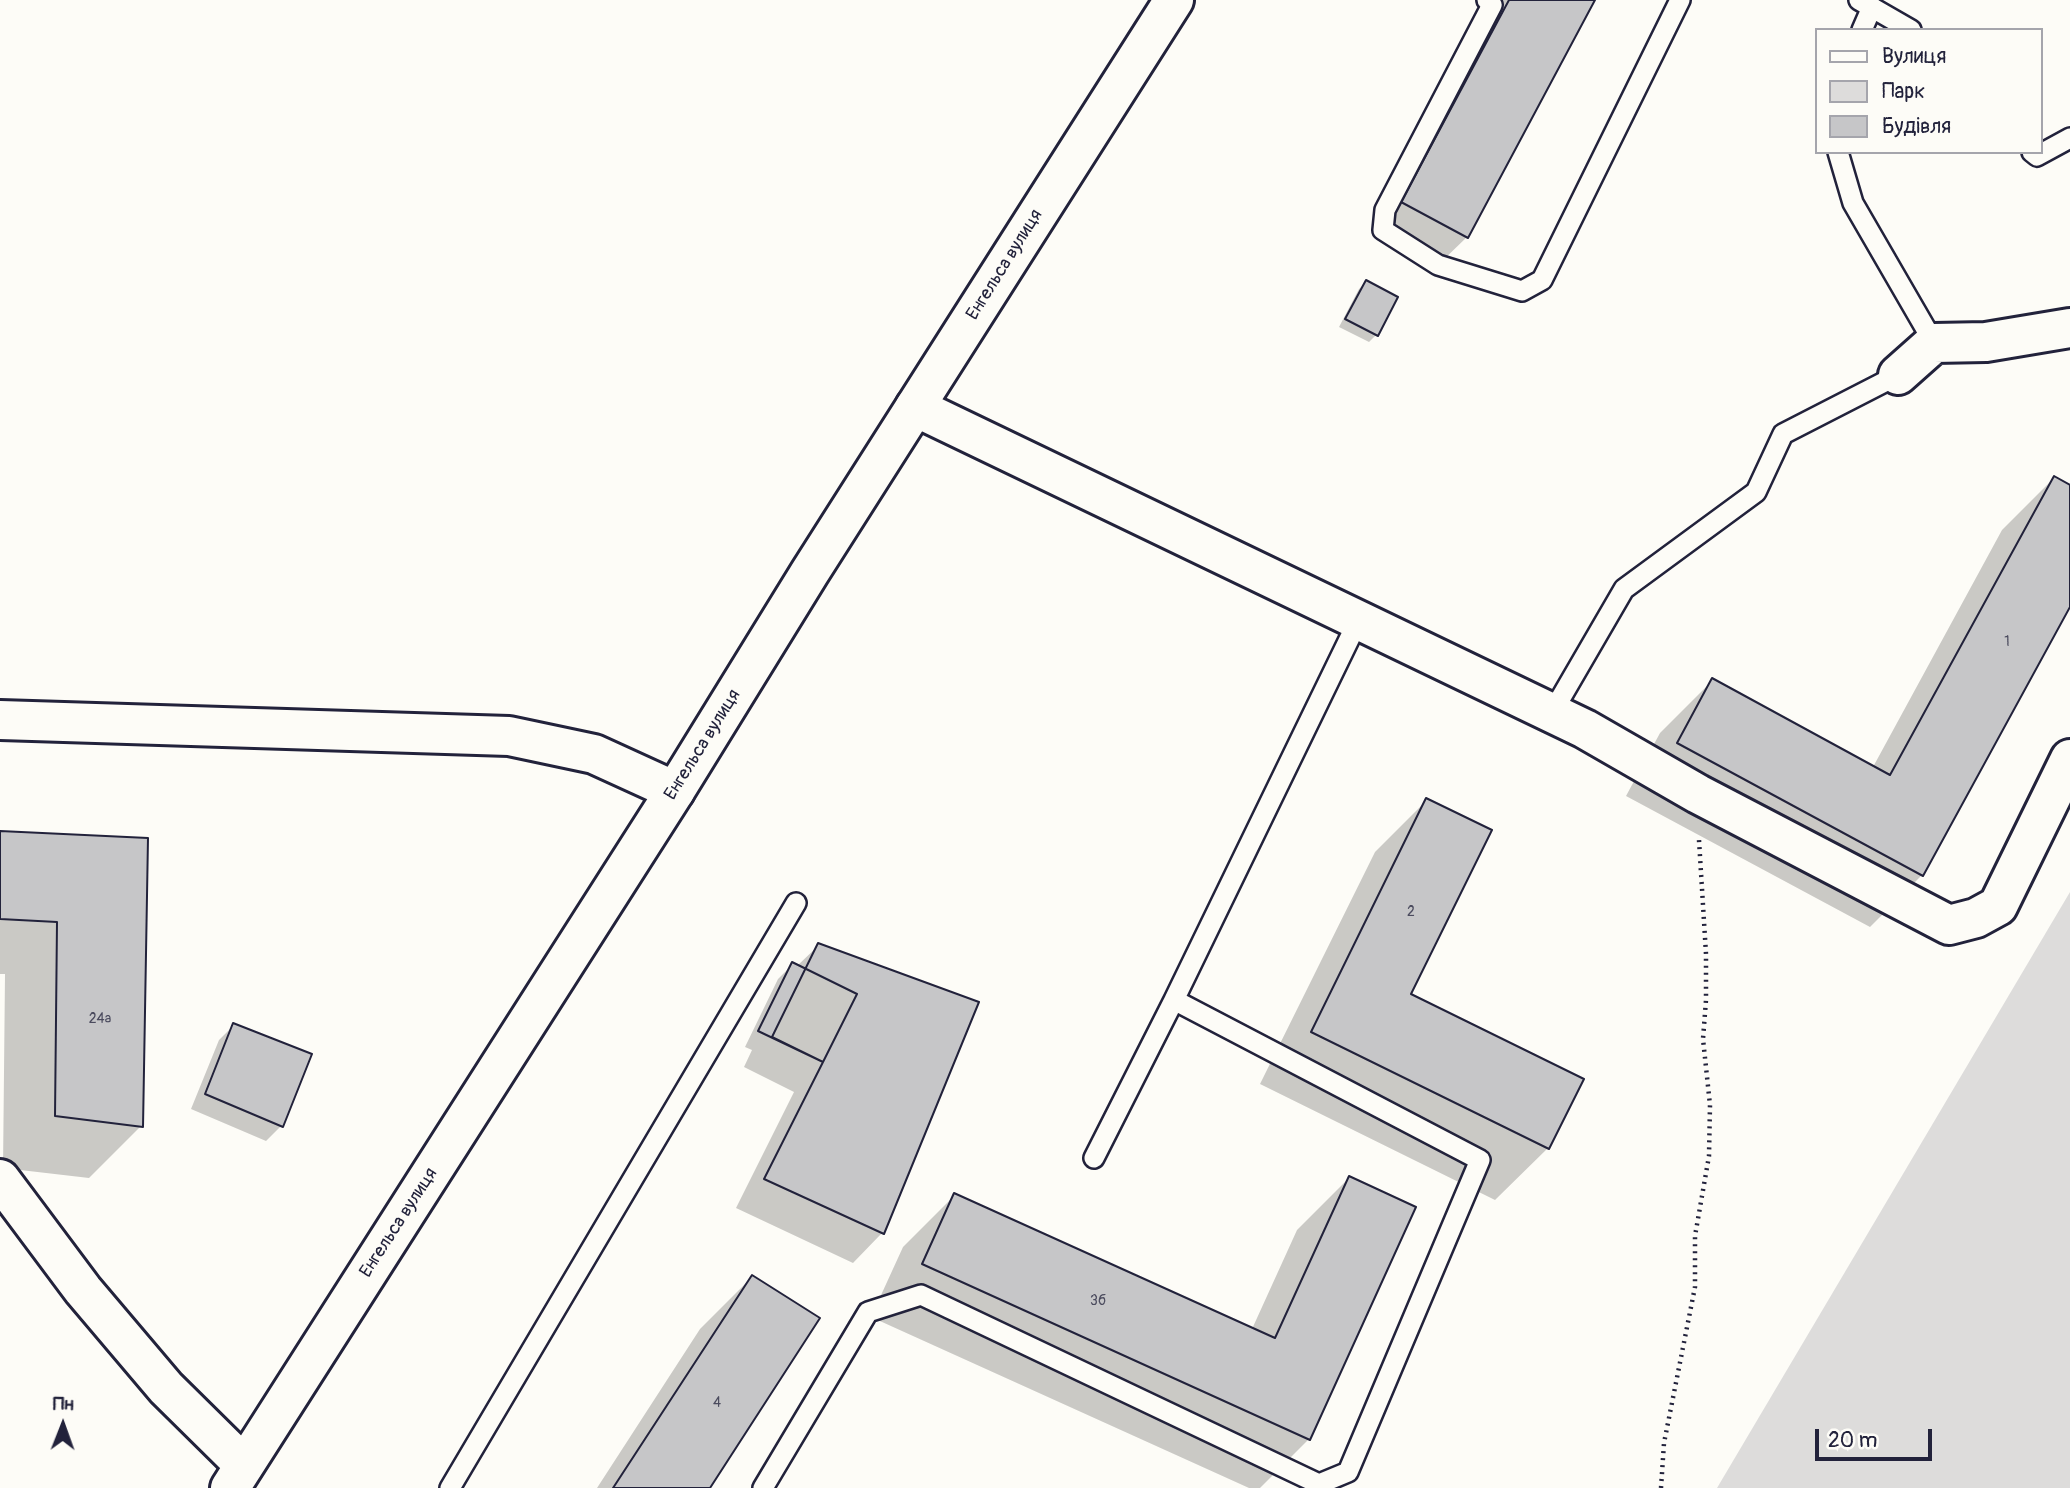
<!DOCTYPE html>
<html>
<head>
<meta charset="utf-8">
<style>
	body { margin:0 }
	#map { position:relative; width:2070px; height:1488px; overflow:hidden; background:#fdfcf7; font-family:Pangolin,sans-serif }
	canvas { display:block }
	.legend { position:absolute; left:1815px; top:28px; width:228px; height:126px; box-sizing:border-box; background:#fdfcf7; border:2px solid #a5a5ac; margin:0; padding:9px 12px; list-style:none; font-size:21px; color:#22223b }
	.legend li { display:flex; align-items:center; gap:14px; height:35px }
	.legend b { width:35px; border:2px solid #a5a5ac }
	.north { position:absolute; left:28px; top:1390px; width:70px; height:70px; -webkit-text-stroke:5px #fdfcf7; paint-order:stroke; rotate:1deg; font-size:19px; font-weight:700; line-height:28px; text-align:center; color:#22223b }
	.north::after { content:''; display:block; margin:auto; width:24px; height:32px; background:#22223b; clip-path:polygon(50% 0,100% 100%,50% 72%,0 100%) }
	.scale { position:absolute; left:1815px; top:1429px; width:117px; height:32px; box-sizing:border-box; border:4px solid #22223b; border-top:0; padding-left:9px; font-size:21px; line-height:24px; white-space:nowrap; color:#22223b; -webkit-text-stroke:5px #fdfcf7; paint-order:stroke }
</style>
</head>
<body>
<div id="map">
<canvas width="2070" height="1488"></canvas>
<ul class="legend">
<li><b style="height:9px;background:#fdfcf7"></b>Вулиця</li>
<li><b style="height:19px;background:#dddcdb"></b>Парк</li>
<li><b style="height:19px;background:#c6c6c8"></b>Будівля</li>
</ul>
<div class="north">Пн</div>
<div class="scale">20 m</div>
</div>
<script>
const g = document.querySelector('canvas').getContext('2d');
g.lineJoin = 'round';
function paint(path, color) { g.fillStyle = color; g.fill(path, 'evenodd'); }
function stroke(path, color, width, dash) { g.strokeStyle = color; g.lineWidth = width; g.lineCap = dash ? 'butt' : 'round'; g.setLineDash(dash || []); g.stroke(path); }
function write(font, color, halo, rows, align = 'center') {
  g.font = font + ' Pangolin,sans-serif'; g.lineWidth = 6; g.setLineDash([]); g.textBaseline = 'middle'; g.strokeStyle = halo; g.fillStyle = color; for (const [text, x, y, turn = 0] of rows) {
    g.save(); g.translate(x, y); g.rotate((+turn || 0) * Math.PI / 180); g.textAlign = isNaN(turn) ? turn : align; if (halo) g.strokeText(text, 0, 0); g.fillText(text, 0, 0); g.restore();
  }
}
const green = new Path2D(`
	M2070,892V1488H1717Z`);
const shadow = new Path2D(`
	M1497,0H1593L1467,237L1437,266L1373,232Z
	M1366,282L1396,298L1376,335L1369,342L1339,327L1359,289Z
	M2054,478L2070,487V603L1922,875L1870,927L1626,796L1660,733L1713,680L1873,767L2002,530Z
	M1427,800L1408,994L1548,1148L1495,1200L1260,1084L1375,852Z
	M0,833L147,840L141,1126L89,1178L3,1168L5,974H0Z
	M819,945L977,1003L882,1233L853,1263L736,1208L794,1092L744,1067L752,1050L745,1047L778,979L793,964L797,966Z
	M234,1025L281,1126L266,1141L191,1109L219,1040Z
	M1349,1178L1309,1439L1260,1488H1249L871,1317L903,1247L955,1195L1252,1329L1297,1230Z
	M752,1277L708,1488H597L700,1329Z`);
const building = new Path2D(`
	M1509,0H1595L1468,238L1401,202Z
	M1366,280L1398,297L1378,336L1345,319Z
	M2054,476L2070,485V607L1923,876L1677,743L1712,678L1890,775Z
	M1426,798L1492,830L1411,994L1584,1079L1549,1149L1311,1032Z
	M0,831L148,838L143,1127L55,1116L57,922L0,919Z
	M818,943L979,1002L884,1234L764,1179L823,1062L772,1037Z
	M792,962L857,994L823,1062L758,1031Z
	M233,1023L312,1054L283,1127L205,1094Z
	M1349,1176L1416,1207L1310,1440L922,1264L954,1193L1275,1338Z
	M752,1275L820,1318L710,1488H613Z`);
const path = new Path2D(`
	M1661,1488L1664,1443L1695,1287V1236L1709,1156L1710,1105L1703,1039L1706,1000V954L1699,840`);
const service = new Path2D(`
	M1487,0L1492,5L1385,210L1383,230L1438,265L1522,291L1542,280L1680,0
	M1859,0L1911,30
	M1862,30L1872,7
	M1838,152L1853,203L1934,343
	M2032,152L2037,156L2070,138
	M1552,713L1624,589L1756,492L1783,434L1898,375
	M1094,1158L1174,1000
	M450,1488L796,903
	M763,1488L868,1312L921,1295L1319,1484L1348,1472L1480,1160L1174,1000L1358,621`);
const minor = new Path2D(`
	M1898,375L1934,343L1986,342L2070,328
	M915,407L1585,729L1698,794L1949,925L1976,918L1998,906L2070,759
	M0,720L509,736L594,754L675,791
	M0,1179L83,1290L166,1388L244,1465`);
const tertiary = new Path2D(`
	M230,1488L675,791L810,572L1174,0`);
const numberNames = [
	["1",2007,642],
	["2",1411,912],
	["24а",100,1019],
	["3б",1098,1301],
	["4",717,1403]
];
const streetNames = [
	["Енгельса вулиця",1005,265,-58],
	["Енгельса вулиця",703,745,-58],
	["Енгельса вулиця",399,1223,-57]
];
paint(green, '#dddcdb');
paint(shadow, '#0003');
paint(building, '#c6c6c8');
stroke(building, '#22223b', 2);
stroke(service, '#22223b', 24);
stroke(minor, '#22223b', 44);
stroke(tertiary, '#22223b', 44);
stroke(path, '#22223b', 4.5, [2, 5]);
stroke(service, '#fdfcf7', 19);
stroke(minor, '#fdfcf7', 38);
stroke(tertiary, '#fdfcf7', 38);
write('14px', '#4b4b5e', null, numberNames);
write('18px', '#22223b', '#fdfcf7', streetNames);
</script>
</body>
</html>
